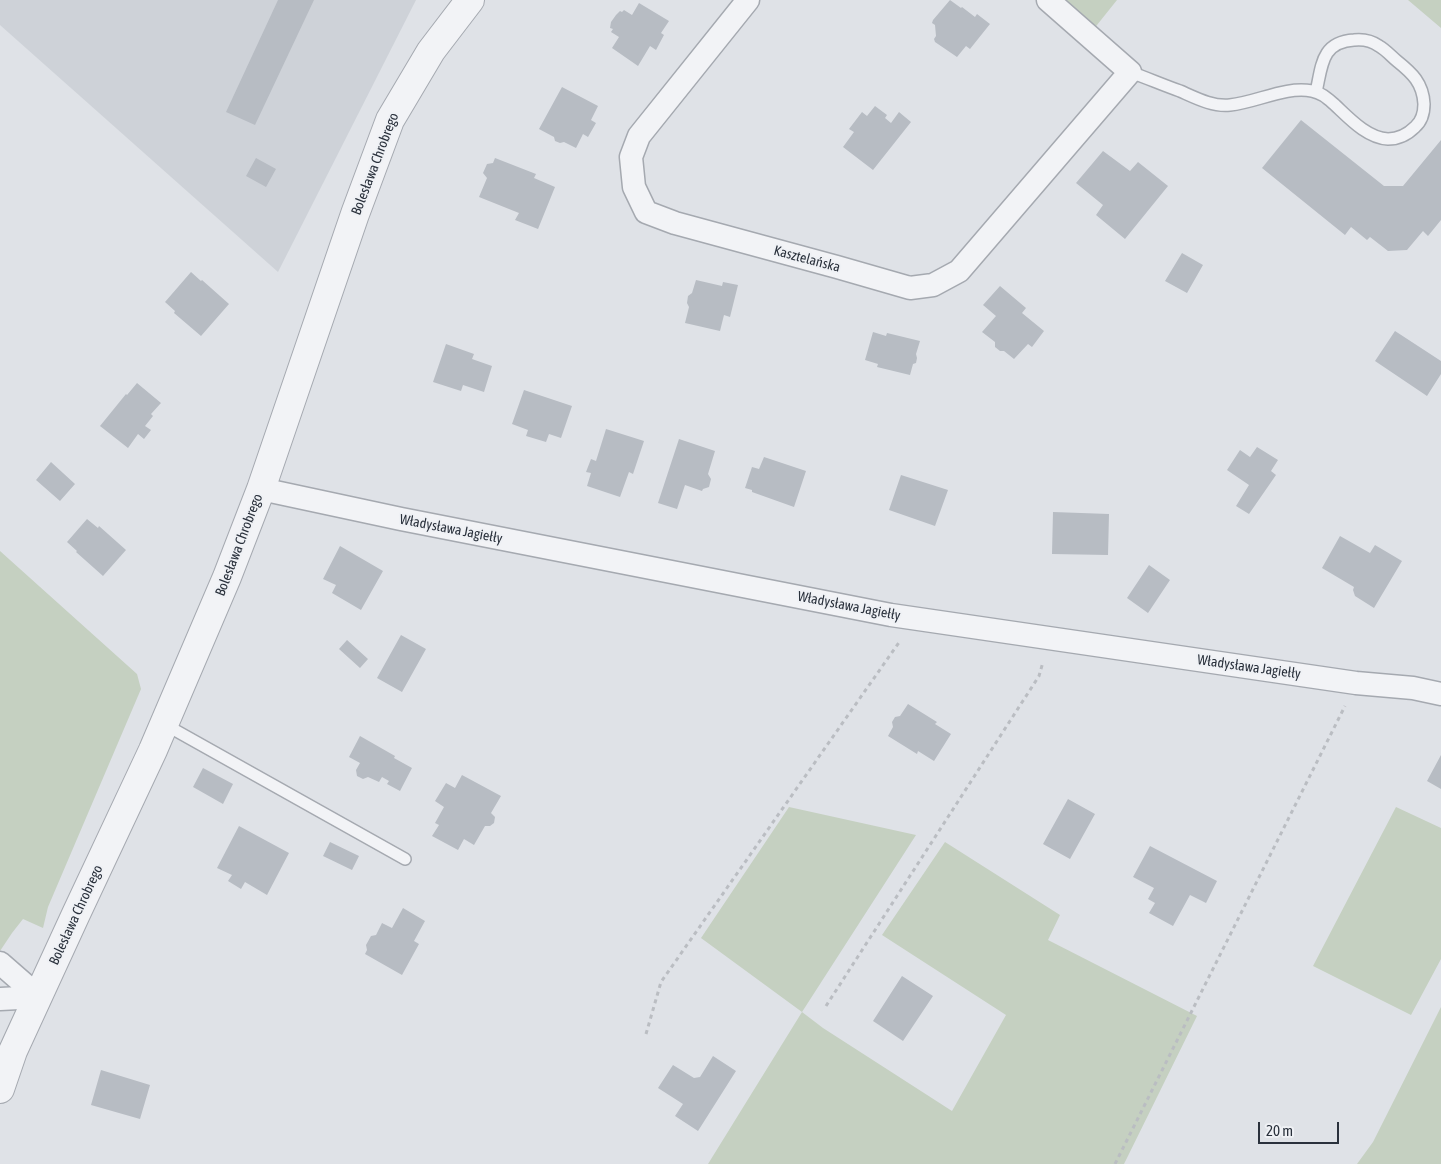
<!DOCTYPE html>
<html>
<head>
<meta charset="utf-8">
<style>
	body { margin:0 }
	#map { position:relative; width:1441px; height:1164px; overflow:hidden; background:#dfe2e7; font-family:"Asap Condensed",sans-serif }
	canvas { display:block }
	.scale { position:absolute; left:1258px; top:1122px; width:81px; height:22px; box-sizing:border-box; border:2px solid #2a313c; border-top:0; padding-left:6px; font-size:15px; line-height:18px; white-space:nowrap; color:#2a313c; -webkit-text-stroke:4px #eff1f5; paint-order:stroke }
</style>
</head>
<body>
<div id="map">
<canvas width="1441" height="1164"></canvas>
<div class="scale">20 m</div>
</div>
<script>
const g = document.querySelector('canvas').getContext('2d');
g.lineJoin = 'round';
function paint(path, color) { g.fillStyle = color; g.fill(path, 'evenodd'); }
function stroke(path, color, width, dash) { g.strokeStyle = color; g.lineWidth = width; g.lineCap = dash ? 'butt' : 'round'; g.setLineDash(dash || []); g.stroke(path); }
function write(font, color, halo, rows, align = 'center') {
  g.font = font + ' "Asap Condensed",sans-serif'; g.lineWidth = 4; g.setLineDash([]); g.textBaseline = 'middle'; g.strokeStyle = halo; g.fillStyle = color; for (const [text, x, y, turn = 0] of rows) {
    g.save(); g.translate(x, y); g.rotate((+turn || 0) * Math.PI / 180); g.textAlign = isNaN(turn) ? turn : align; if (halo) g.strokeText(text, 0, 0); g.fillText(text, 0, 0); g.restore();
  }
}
const built = new Path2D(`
	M0,0H416L278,272L0,25Z`);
const green = new Path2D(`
	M1062,0H1117L1093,30Z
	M1408,0H1441V28Z
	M0,551L137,674L141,689L48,907L43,928L23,919L12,933L0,951Z
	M789,807L916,835L802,1012L823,1028L952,1111L1006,1015L882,935L945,842L1060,915L1048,940L1197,1016L1124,1164H708L802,1012L701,938Z
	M1396,807L1441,828V959L1411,1015L1313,966Z
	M1441,1007V1164H1357L1373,1142Z`);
const building = new Path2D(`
	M278,0H314L255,125L226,112Z
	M950,0L961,8L962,7L975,17L977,14L990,24L970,49L966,46L957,57L935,42L934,39L936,36L935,25L932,23L933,20Z
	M639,3L669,21L661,33L664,35L656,50L650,46L638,66L612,48L619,37L611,32L613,29L610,28L611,22L616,15L620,11L622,12L624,10L632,15Z
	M562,87L598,106L591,120L596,123L588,137L583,134L576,148L564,142L560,143L555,141L554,137L539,129Z
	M875,106L887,115L885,118L891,123L899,112L911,122L873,170L843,147L854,132L849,129L862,112L867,116Z
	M1301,120L1384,186H1403L1441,140V220L1428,236L1423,231L1407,250L1388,251L1370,237L1367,240L1351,227L1345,235L1262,168Z
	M1103,151L1130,171L1138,162L1168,186L1125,239L1096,215L1103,205L1076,183Z
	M256,158L276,169L266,187L246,176Z
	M495,158L536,174L534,178L555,187L538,229L515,220L519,213L479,197L487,178L483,173L487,164L493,163Z
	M1182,253L1203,265L1187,293L1165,281Z
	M191,272L201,281L202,280L229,304L201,336L174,313L175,311L165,302Z
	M696,280L722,286L723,282L738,285L730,317L724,315L720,331L685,323L689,307L687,303L688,296L692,293Z
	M1000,286L1026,308L1022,313L1044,331L1032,347L1028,344L1014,359L1004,351H1000L995,347V342L982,332L996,316L983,305Z
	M1395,331L1441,361V374L1427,396L1375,361Z
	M873,332L886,336L887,333L920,341L916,354L917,358L916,363L913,364L910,375L877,367L878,364L865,360Z
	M446,344L474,354L472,359L492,366L484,392L463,385L461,391L433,382Z
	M137,383L161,403L151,414L153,416L145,426L151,430L144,439L138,434L128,448L100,426L126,394L127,395Z
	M524,390L572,406L561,438L549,434L546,442L526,436L528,430L512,424Z
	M606,429L644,441L633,474L629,472L620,497L587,486L591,473L586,472L591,459L596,461Z
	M679,439L715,451L708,474L711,479L709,487L703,489L702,491L685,485L677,509L658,503Z
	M1257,447L1278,460L1271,471L1276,475L1249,514L1236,506L1249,485L1227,470L1240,450L1250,457Z
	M764,457L806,471L794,507L752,492V490L745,488L752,467L759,469Z
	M51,462L75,484L60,501L36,480Z
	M901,475L948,490L935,526L889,510Z
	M1053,512L1109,514L1108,555L1052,554Z
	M87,519L98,528L99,526L126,550L103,576L76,552L77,551L67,542Z
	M1340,536L1370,553L1375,545L1402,561L1374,608L1355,596L1353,590L1354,587L1322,568Z
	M340,546L383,571L361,610L332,593L336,585L323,579Z
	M1149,565L1170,580L1148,613L1127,598Z
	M401,635L426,649L402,692L377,678Z
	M347,640L368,659L360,668L339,649Z
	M908,704L937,722L935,724L951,734L934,761L918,751L917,754L888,736L893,727L892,722L895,717L900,716Z
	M360,736L395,756L394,758L412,768L400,791L387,784L389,781L382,777L379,782L368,777L363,779L357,776L356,770L360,763L349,757Z
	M1441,755V789L1427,781Z
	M203,768L233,784L223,804L193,787Z
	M462,775L501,796L491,813L495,817L494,823L490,826H485L474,845L464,839L458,850L432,836L439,825L435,823L444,807L435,801L446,783L455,788Z
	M1068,799L1095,814L1070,859L1043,844Z
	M239,826L289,853L267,895L245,882L241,889L228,881L232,875L217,868Z
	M330,842L359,856L352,870L323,856Z
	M1150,846L1217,881L1206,903L1190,895L1173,926L1149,913L1155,903L1148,899L1154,888L1133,877Z
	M403,908L425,921L414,941L419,944L402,975L365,954L367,950L366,945L371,936L376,935L382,923L392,928Z
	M902,976L933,996L903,1041L873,1021Z
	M713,1056L736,1071L698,1131L675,1116L683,1104L658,1088L673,1065L694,1078L700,1077Z
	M101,1070L150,1085L140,1119L91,1105Z`);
const path = new Path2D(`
	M826,1006L1039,676L1043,662
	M646,1034L661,982L900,641
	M1115,1164L1345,706`);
const service = new Path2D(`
	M1130,72C1147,78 1163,85 1180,91C1196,98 1213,107 1230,105C1258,102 1285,86 1312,91C1322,93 1328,99 1335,105C1349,118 1367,138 1388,139C1399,139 1407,135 1415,127C1422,121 1424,113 1424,104C1423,83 1412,73 1397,61C1391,56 1386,50 1379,46C1372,41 1363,39 1354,40C1321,42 1322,66 1316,92
	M164,724L405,859`);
const minor = new Path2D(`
	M748,0L639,136L631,157L634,187L646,212L675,223L837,267L910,288L933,285L959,271L1130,72L1048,0
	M261,489L401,519L891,615L1356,683L1413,688L1441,694
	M0,963L39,997
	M0,999L39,997`);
const tertiary = new Path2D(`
	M0,1089L13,1051L76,914L153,750L227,577L261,489L355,214L390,120L431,51L470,0`);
const streetNames = [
	["Bolesława Chrobrego",375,164,-69],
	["Kasztelańska",807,259,15],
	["Władysława Jagiełły",451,529,11],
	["Bolesława Chrobrego",239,545,-69],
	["Władysława Jagiełły",849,606,11],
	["Władysława Jagiełły",1249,667,8],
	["Bolesława Chrobrego",76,915,-65]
];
paint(built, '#ced2d8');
paint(green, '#c5d0c1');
paint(building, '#b7bcc3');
stroke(service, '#a5a9b0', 14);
stroke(minor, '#a5a9b0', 25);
stroke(tertiary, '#a5a9b0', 30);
stroke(path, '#babdc2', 3, [4, 4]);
stroke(service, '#f2f3f6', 11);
stroke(minor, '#f2f3f6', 22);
stroke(tertiary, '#f2f3f6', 28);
write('14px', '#2a313c', '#eff1f5', streetNames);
</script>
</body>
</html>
